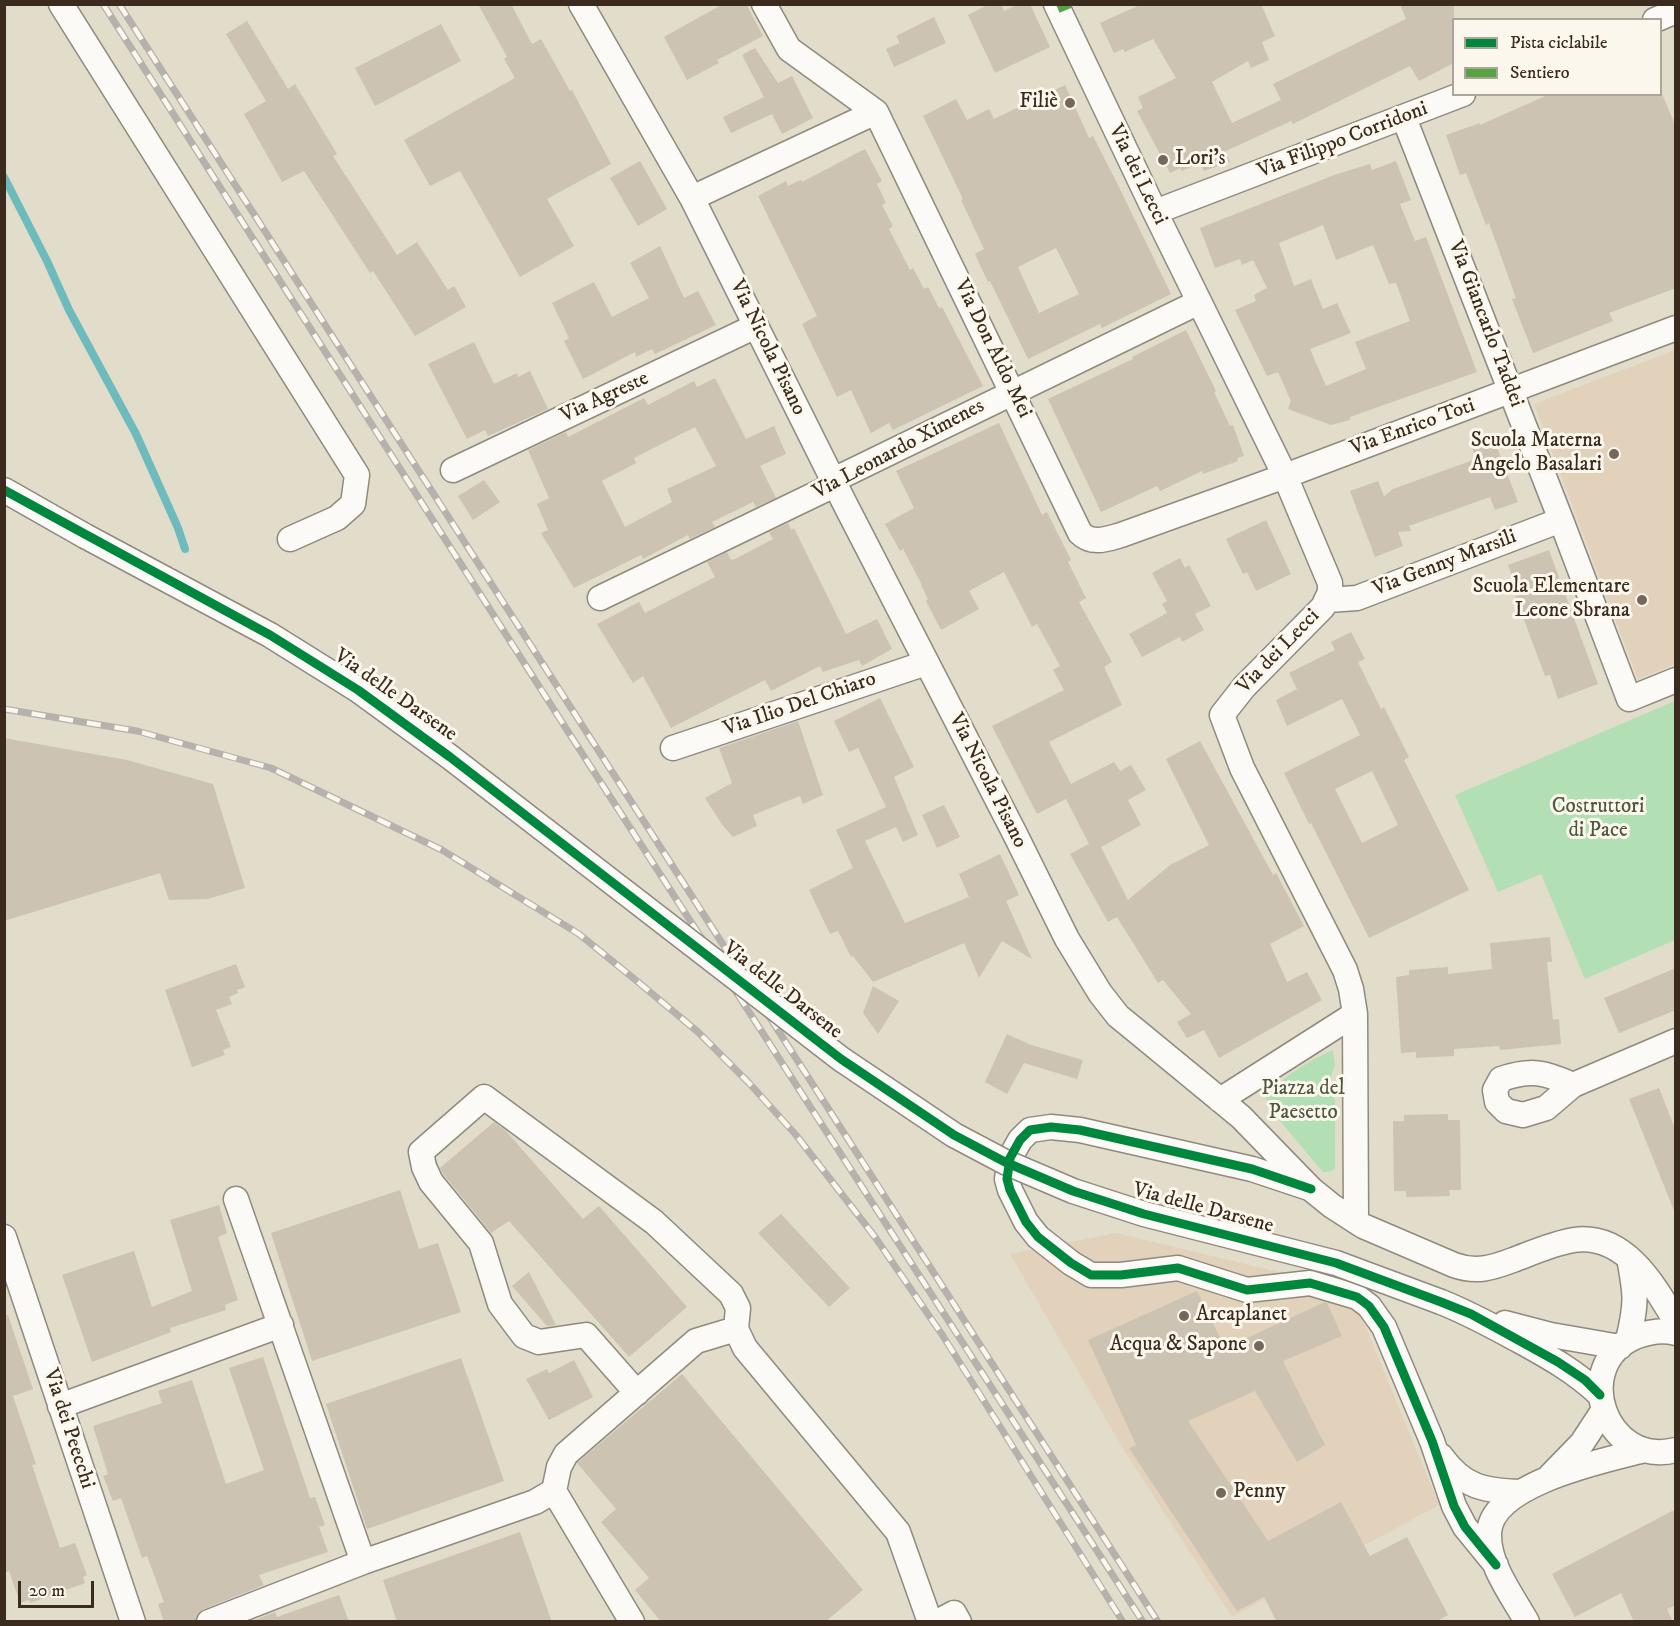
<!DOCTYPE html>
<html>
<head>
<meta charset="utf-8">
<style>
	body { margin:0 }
	#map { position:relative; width:1680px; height:1626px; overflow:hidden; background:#e2dcca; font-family:"IM FELL DW Pica",serif }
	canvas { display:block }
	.frame { position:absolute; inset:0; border:6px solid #3b2a1e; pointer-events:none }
	.legend { position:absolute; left:1452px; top:18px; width:210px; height:78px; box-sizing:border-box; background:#fbf7ec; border:2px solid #aea59a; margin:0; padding:8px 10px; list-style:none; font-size:18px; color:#3b2a1e }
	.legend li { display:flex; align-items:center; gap:12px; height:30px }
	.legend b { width:30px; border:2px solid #aea59a }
	.scale { position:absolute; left:18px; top:1581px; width:76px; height:27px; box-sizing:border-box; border:3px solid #3b2a1e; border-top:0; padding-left:8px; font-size:18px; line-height:21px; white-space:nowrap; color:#3b2a1e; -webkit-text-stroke:4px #fbf7ec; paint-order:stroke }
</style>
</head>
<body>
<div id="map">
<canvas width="1680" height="1626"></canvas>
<div class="frame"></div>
<ul class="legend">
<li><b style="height:8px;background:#00873e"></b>Pista ciclabile</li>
<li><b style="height:8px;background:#54a441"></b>Sentiero</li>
</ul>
<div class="scale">20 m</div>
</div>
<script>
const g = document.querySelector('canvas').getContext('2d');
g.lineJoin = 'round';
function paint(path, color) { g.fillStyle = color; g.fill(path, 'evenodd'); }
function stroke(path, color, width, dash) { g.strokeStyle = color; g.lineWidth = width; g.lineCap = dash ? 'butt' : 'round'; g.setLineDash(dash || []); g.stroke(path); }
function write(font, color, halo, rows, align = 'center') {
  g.font = font + ' "IM FELL DW Pica",serif'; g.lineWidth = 6; g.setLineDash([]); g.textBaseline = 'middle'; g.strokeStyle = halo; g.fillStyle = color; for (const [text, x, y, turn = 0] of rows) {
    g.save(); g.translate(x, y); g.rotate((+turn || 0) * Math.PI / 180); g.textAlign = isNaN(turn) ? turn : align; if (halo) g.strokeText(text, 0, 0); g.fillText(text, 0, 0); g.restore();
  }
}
const built = new Path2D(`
	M1675,350V664L1638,679L1534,404Z
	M1116,1233L1350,1289L1439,1505L1232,1617L1125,1452L1010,1254Z`);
const green = new Path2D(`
	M1675,701V940L1585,979L1541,874L1498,892L1455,795Z
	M1333,1050L1335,1066L1332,1072L1330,1089L1335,1100V1168C1331,1172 1329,1172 1323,1172L1269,1108L1266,1097C1274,1081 1316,1057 1333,1050Z`);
const stream = new Path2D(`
	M4,177L47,261L69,310L136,434L178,528L185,549`);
const building = new Path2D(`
	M478,4H511L532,44L541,39L570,91L572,90L611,164L547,199L574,246L520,277L460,171L430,186L404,140L515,78L504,59L507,57Z
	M723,4H746L763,36L717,60L719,63L687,80L664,37Z
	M989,4H1001L1004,11L1019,4H1030L1050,47L995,73L968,15Z
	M1142,4H1261L1275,36L1262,42L1269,60L1251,68L1248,61L1212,82L1232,123L1281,100L1273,84L1406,19L1400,4H1454V63L1419,81L1410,66L1293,124L1291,121L1226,151L1230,162L1204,171L1200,163L1182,171L1180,168L1170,173L1137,111L1143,108L1138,97L1176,78L1153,39L1125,52L1123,49L1114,53L1100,23Z
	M934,17L946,43L894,67L886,49L900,43L896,36Z
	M247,21L288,89L295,84L337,154L333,156L397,255L417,242L448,290L454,286L466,307L415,336L373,271L370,273L304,171L282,182L244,114L266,101L226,34Z
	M441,24L461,61L375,106L355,68Z
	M755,48L778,83L792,76L813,118L782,134L772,114L731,133L723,117L764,97L742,55Z
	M1065,85L1089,138L1093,136L1117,183L1171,294L1112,323L1102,328L1100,324L1028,359L990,281L988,282L975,254L984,249L961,200L963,199L923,116L956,99L967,120L989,109L994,119ZM1056,248L1079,294L1039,313L1018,267Z
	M1550,94H1662L1676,127V288L1609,313L1613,321L1533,353L1512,299L1516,298L1489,223L1486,225L1466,173L1460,175L1446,135L1480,123V125Z
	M865,149L882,181L877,184L886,203L882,205L893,226L889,229L910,270L913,268L924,289L928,287L939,308L942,307L983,386L893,430L889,423L871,433L851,390L837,397L802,324L817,316L758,196L786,181L788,186L801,180L802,182Z
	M640,161L667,209L638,226L610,178Z
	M1396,161L1411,200L1400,204L1415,241L1426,237L1477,372L1350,417V420L1331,425L1288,409L1291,401L1278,372L1267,376L1235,310L1256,301L1254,295L1267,288L1253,260L1242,265L1240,259L1215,268L1200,228L1334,175L1370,164L1372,170ZM1323,225L1336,260L1373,245L1389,284L1396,283L1410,321L1355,342L1366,369L1326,386L1310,349L1351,333L1337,303L1323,309L1311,279L1294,286L1279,243Z
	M660,246L684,298L698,291L716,325L655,354L652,349L636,357L635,352L583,379L564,341L569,338L552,303L594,282L612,317L649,298L630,263Z
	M1186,330L1216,391L1214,392L1230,426L1233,425L1244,456L1237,458L1238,461L1203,474L1202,471L1160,491L1157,486L1101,512L1048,399L1133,359L1132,357Z
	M474,342L494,384L517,373L518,377L530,371L548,409L488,436L485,430L467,439L428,364Z
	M715,378L746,439L774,426L786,454L760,466L776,498L756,507L753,502L712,522L715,527L694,537L690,539L688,535L643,559L641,555L574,588L541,533L548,530L537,504L549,498L528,450L566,432L568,437L644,398L648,405L694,381L697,387ZM695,427L716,466L667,489L672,502L625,527L602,481L636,463L634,458Z
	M999,423L1042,515L1047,512L1071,560L1068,562L1086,598L1079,602L1112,662L1104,667L1122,705L1049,742L1071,784L1114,762L1120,771L1131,765L1146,790L1128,800L1141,825L1101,847L1128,900L1170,865L1209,845L1166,759L1200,741L1273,875L1276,873L1304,926L1270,944L1287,982L1307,972L1322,1000L1219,1058L1204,1030L1187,1038L1177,1022L1191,1014L1163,980L1158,983L1117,917L1108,922L1070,854L1089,844L1066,799L1037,814L992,726L1064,690L1053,670L1060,666L1037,624L1032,627L1004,572L969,591L979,609L941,630L926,601L928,599L921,585H922L903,549L900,551L885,524L914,508L896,471Z
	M1494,439L1518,502L1495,510L1490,497L1409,526L1411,531L1398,532L1403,546L1375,557L1350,491L1378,481L1384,496L1393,489L1476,459L1472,447Z
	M484,480L500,502L473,520L458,496Z
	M1266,520L1291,574L1256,591L1247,572L1243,574L1226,539Z
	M788,523L791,530L794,528L846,634L877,619L892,649L862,666L859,660L823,672L820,666L771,691L765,680L671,728L643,676L633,683L597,624L639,602L645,613L715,577L707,562L727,552L731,560L735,559L773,539L769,532Z
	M1549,550L1598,684L1558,699L1550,675L1545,676L1515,596L1519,595L1508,565Z
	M1180,558L1185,568L1189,565L1211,606L1195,614L1204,630L1182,642L1180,637L1142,657L1129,634L1167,613L1162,604L1167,601L1152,573Z
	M1351,632L1365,659L1358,662L1381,709L1384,707L1409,757L1404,760L1469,890L1369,938L1311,823L1309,824L1284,773L1360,735L1342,699L1287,726L1276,700L1297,689L1289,673L1335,650L1331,642ZM1372,771L1398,825L1362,843L1335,789Z
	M880,698L914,767L894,777L918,835L903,842L896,827L865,841L905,923L969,897L959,874L1000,854L1019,895L1006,901L1032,959L1002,941L979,978L964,943L873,982L853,956L851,957L838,931L830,934L809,890L853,868L836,830L886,807L858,748L849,752L834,721Z
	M798,721L823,795L803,804L800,796L753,815L757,826L733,837L723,826L705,798L732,783L719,748Z
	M4,738L127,760L213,784L245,888L207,899L169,900L160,873L4,921Z
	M944,805L960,837L937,848L922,815Z
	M1550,937L1552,962H1547L1553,1020L1559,1019L1561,1044L1500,1050L1499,1046L1454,1049V1056L1416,1058V1052L1401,1053L1396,977L1409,975V970L1448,967V974L1492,969L1490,943Z
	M236,964L245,987L237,990L238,993L229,997L232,1004L216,1010L231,1047L223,1050L225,1055L192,1067L165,990Z
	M1676,968V1010L1619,1033L1604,998Z
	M873,986L899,1001L878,1034L863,1013Z
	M1007,1034L1031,1045L1083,1060L1077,1079L1024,1063L1007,1094L985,1082Z
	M1659,1088L1676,1131L1675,1213L1629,1099Z
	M1448,1114V1120H1460L1461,1190H1449L1450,1196L1406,1197V1191H1394L1393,1121H1404V1115Z
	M494,1122L506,1131L583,1219L599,1206L687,1307L629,1357L509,1221L491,1233L443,1174L440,1168Z
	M400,1190L419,1249L438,1243L461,1312L312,1361L271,1233Z
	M219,1205L227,1233L218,1237L238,1300L225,1305L226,1310L170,1328L171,1332L92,1362L62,1275L134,1251L152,1307L192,1291L170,1220Z
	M781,1214L850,1288L829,1307L758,1233Z
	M529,1272L556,1325L547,1326L512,1286Z
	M1197,1291L1225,1348L1325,1302L1327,1303L1342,1336L1283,1361L1325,1445L1297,1462L1255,1391L1188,1421L1268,1541L1341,1502L1370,1556L1407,1537L1448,1615L1435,1622H1277L1264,1597L1237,1611L1129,1448L1136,1445L1088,1340Z
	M4,1315H8L33,1389L13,1396L36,1464L32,1465L60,1548L75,1543L87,1575L83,1577L85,1583L30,1603L29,1600L20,1603L9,1571L4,1573Z
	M263,1357L310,1498L315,1497L325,1525L319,1527L328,1552L259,1575L264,1585L204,1609L198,1614L195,1622H164L158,1604L164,1602L147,1556L142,1558L121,1498L113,1501L103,1476L108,1474L93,1426L162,1403L158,1391L192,1380L226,1484L264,1470L229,1368Z
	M461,1358L504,1481L367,1529L326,1404Z
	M574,1360L593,1397L549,1420L526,1379L547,1369L549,1373Z
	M682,1374L863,1590L825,1622H661L635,1590L649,1578L601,1522L616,1509L577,1463Z
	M1676,1509V1605L1667,1609L1673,1622H1634L1621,1593L1575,1617L1552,1574Z
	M520,1532L552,1622H397L383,1580Z
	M339,1595L349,1622H250L275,1612L277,1617Z`);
const minor = new Path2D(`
	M61,4L357,475L353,504L337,518L290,539
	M581,4L692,198L843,500L1015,834L1067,939L1100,993L1118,1016L1134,1029L1241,1117L1311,1189L1332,1206L1363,1226L1454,1265C1476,1273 1492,1268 1513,1260C1532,1253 1554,1243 1574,1240C1625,1233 1654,1285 1676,1322
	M764,4L789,49L876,112L1080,533C1092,545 1107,539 1121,535L1285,476L1676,328
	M1056,4L1155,212L1285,476L1330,583V592L1323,607L1244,687L1222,715L1242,768L1345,970L1351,989L1355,1014L1356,1221
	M1655,20L1676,11
	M1404,118L1561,520L1629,699L1676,680
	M692,198L876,112
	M1155,212L1463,94
	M453,470L756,326
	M4,490L85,536
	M600,598L824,490L833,480L852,471L1199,302
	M1328,600L1357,598L1561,520
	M673,748L926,663
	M1573,1085C1544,1072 1532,1069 1501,1079L1495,1090L1497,1102L1506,1111L1523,1115L1546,1108L1573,1085L1676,1041
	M1220,1100L1355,1014
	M1309,1188L1252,1169L1080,1130L1051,1127L1030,1130L1020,1140L1010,1158L1007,1179L1010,1190L1026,1222L1038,1237L1071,1263L1091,1275H1121L1178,1268L1247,1290L1310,1283L1357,1297L1369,1306L1384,1327L1432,1441L1454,1506L1465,1527L1496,1565
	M236,1199L363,1562
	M4,1237L133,1622
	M1441,1302C1469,1313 1494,1327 1520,1341C1549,1357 1576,1372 1600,1395
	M1505,1323L1551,1335L1620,1347
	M1676,1333C1662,1329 1648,1332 1635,1337C1570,1365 1605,1468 1676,1450
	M1628,1340C1637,1303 1636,1295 1629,1258
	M637,1393L586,1335L539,1342L524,1336L500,1304L481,1243L431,1182L424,1167L421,1152L484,1097L654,1222L731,1294L738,1308L736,1329
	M60,1406L281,1325
	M1441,1456C1463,1487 1484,1491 1521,1492
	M1550,1476L1582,1443L1603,1411
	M554,1491L559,1467L566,1454L696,1341L736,1329L745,1348L898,1532L930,1622
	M209,1622L363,1562L535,1502L554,1491L632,1622
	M937,1622L954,1613L959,1622
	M1527,1622C1512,1595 1488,1565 1489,1533C1491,1483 1607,1460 1645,1450`);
const rail = new Path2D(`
	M103,4L567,730L1143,1622
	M119,4L1158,1622
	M4,709L137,731L271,768L442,850L579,934L638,982L698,1032L749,1083L796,1135L875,1237L943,1336L1123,1622`);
const minorBridge = new Path2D(`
	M85,536L270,635L358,690L450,757L841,1059L954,1135L1005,1162L1073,1191L1144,1214L1336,1263L1441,1302`);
const quiet = new Path2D(`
	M1058,9L1070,4`);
const cycleway = new Path2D(`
	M4,490L270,635L358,690L450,757L841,1059L954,1135L1005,1162L1073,1191L1144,1214L1336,1263L1441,1302L1471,1314L1558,1362L1585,1380L1600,1395
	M1311,1189L1252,1169L1080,1130L1051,1127L1030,1130L1020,1140L1010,1158L1007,1179L1010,1190L1026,1222L1038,1237L1071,1263L1091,1275H1121L1178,1268L1247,1290L1310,1283L1357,1297L1369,1306L1384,1327L1432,1441L1454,1506L1465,1527L1496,1565`);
const markers = [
	[1070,103,6,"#75685a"],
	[1163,160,6,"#75685a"],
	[1614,454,6,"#75685a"],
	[1642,600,6,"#75685a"],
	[1184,1316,6,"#75685a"],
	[1259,1346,6,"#75685a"],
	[1221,1493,6,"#75685a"]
];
const poiNames = [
	["Filiè",1058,103],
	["Lori's",1175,160,"left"],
	["Scuola Materna",1602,442],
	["Angelo Basalari",1602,466],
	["Scuola Elementare",1630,588],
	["Leone Sbrana",1630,612],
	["Arcaplanet",1196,1316,"left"],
	["Acqua & Sapone",1247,1346],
	["Penny",1233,1493,"left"]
];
const streetNames = [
	["Via Filippo Corridoni",1343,141,-21],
	["Via dei Lecci",1137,175,64],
	["Via Giancarlo Taddei",1485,324,69],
	["Via Nicola Pisano",767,348,64],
	["Via Don Aldo Mei",992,349,64],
	["Via Agreste",605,398,-25],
	["Via Enrico Toti",1413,428,-20],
	["Via Leonardo Ximenes",899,450,-28],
	["Via Genny Marsili",1445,564,-21],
	["Via dei Lecci",1279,652,-46],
	["Via delle Darsene",395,696,35],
	["Via Ilio Del Chiaro",800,705,-19],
	["Via Nicola Pisano",987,781,63],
	["Via delle Darsene",782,991,38],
	["Via delle Darsene",1203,1209,15],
	["Via dei Peecchi",68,1429,72]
];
const parkNames = [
	["Costruttori",1598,808],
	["di Pace",1598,832],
	["Piazza del",1303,1090],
	["Paesetto",1303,1114]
];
paint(built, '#e2d2bb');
paint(green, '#b3dfb4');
stroke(stream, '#6ebbbd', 8);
paint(building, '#cdc3b3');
stroke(minor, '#908a7e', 27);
stroke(minor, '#fbfaf7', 24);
stroke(rail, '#b5b2ae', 7);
stroke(rail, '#fbf7ec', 4.5, [14]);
stroke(minorBridge, '#908a7e', 27, []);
stroke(minorBridge, '#fbfaf7', 24);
stroke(quiet, '#54a441', 8, [15, 8]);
stroke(cycleway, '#00873e', 9);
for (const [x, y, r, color] of markers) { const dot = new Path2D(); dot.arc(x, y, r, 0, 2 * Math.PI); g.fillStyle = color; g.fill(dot); stroke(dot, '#fbf7ec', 2); }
write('21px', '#3b2a1e', '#fbf7ec', poiNames, 'right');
write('21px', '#3b2a1e', '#fbf7ec', streetNames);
write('21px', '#4f583f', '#fbf7ec', parkNames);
</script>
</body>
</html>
